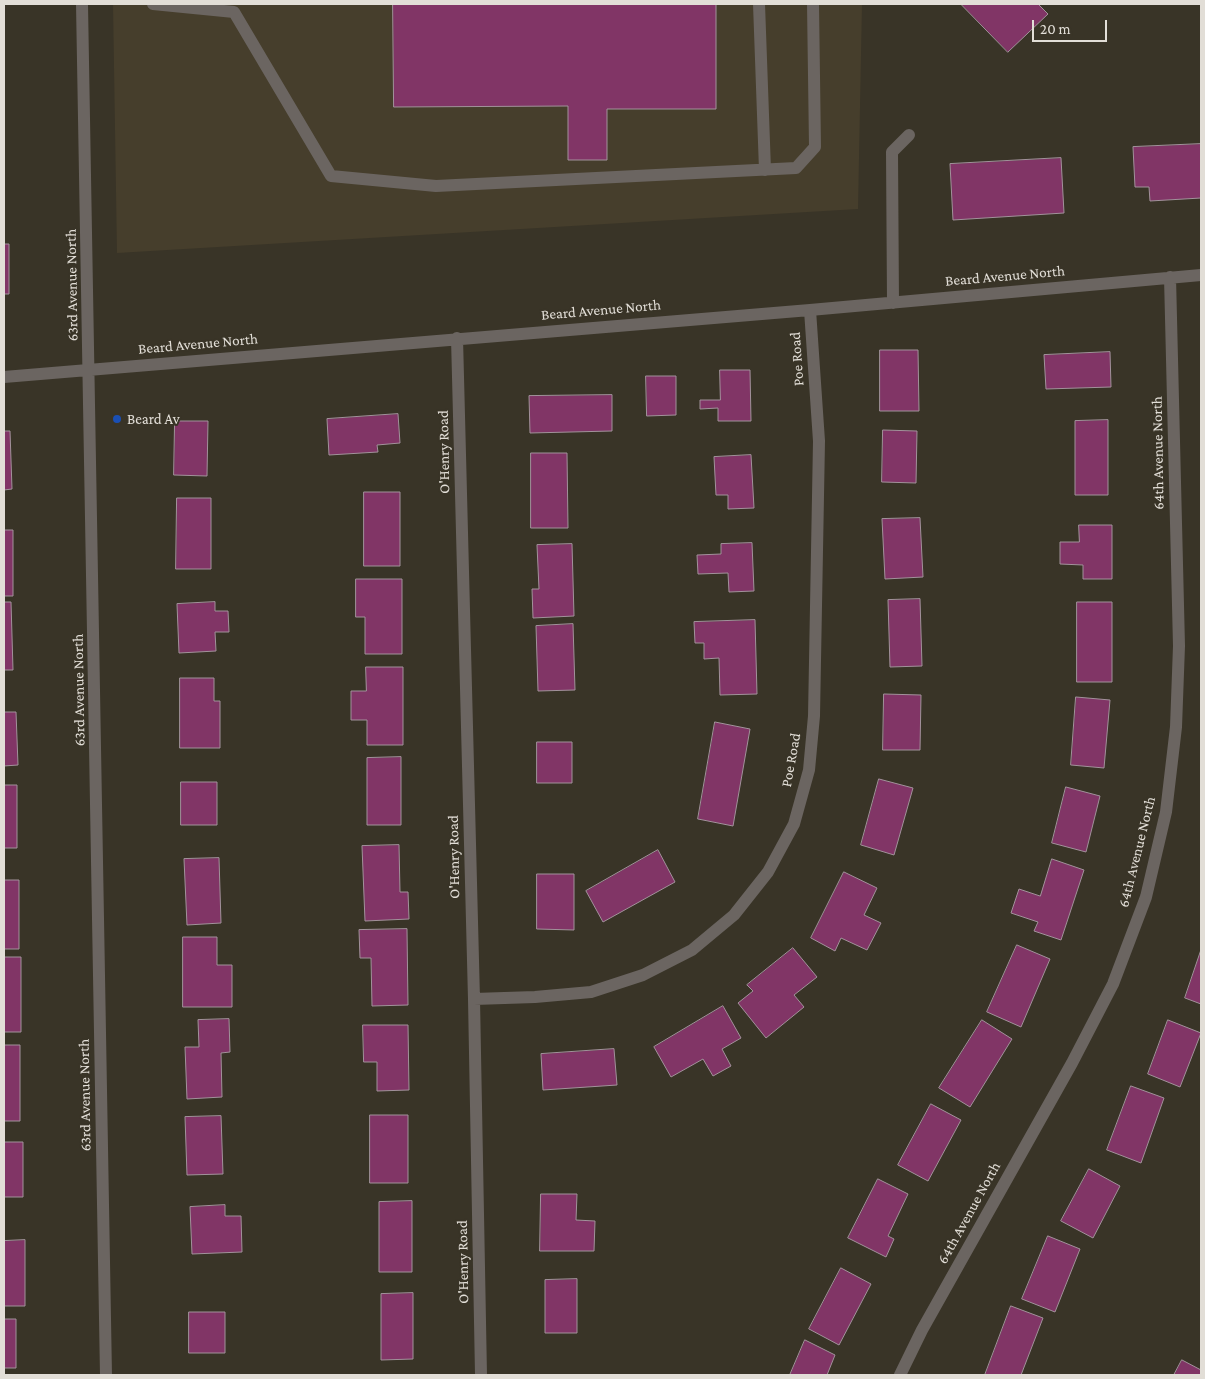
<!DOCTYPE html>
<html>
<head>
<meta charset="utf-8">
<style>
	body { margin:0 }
	#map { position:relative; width:1205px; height:1379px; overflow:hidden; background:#393427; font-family:"Crimson Pro",serif }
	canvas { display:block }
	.frame { position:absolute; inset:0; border:5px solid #e2ded7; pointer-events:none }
	.scale { position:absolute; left:1032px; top:20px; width:75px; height:22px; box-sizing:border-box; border:2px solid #e2ded7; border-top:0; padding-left:6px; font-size:15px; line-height:18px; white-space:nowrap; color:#e2ded7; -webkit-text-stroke:4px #393427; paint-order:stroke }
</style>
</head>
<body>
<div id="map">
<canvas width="1205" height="1379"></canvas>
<div class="frame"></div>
<div class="scale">20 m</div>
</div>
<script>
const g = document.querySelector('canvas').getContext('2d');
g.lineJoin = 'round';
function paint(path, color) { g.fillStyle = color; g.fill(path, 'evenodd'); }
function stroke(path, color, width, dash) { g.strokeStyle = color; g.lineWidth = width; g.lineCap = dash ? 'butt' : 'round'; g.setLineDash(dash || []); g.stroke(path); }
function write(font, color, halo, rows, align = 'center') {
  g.font = font + ' "Crimson Pro",serif'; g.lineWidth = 4; g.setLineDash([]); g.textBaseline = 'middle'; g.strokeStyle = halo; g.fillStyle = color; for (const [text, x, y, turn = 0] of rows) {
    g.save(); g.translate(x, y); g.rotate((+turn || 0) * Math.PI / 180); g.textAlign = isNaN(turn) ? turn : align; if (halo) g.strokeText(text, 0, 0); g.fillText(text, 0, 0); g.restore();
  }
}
const built = new Path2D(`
	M113,4H862L858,209L117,253Z`);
const building = new Path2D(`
	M393,4H716V109H607V160H568V106L394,107Z
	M961,4H1038L1048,14L1008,52Z
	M1201,144V198L1150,201L1149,187H1135L1133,147Z
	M1061,158L1064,213L953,220L950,164Z
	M4,244H9V294H4Z
	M880,350H918L919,411H880Z
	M1110,352L1111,387L1046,389L1044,355Z
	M720,370H750L751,421H718V408L700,409V400H720Z
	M646,376H676V415L647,416Z
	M612,395V431L530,433L529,396Z
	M398,414L400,443L377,445L378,452L329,455L327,419Z
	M1108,420V495H1075V421Z
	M175,421H208L207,476L174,475Z
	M883,430L917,431L916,483L882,482Z
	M4,431H10L12,489L4,490Z
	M531,453H567L568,528H531Z
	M751,455L754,508L728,509V495H716L714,457Z
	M364,492H400V566H364Z
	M177,498H211V569H176Z
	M920,518L923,577L885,579L882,519Z
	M1079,525H1112V579H1083V565L1060,564V542H1079Z
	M4,530H13V596H4Z
	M752,543L754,591L729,592L728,573L698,574L697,555L721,554V544Z
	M572,544L574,616L533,618L532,589H539L537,545Z
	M356,579H402V654H365V617H356Z
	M920,599L922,666L890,667L888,600Z
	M4,602H11L13,670H4Z
	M215,602V611H228L229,632H215L216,651L179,653L177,604Z
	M1077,602H1112V682H1077Z
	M755,620L757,694L720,695L719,658L704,659V643H695L694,622Z
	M573,624L575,690L538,691L536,626Z
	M366,667H403V745H367V720H351V691H366Z
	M180,678H214V701H220V748H180Z
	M884,694L921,695L920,750H883Z
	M1076,697L1110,700L1104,768L1071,765Z
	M4,712H16L18,765L4,766Z
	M715,722L750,729L733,826L698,819Z
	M537,742H572V783H537Z
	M401,757V825H367V758Z
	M879,779L913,788L894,855L861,845Z
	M181,782H217V825H181Z
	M4,785H17V848H4Z
	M1066,787L1100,796L1086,852L1052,843Z
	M399,845L400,892H408L409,919L365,921L362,846Z
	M658,850L675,882L603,922L586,891Z
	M219,858L221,923L187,925L184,859Z
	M1052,859L1084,870L1061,940L1034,931L1038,922L1011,913L1019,889L1040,896Z
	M844,872L877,888L864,915L881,923L867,950L841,938L835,951L811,938Z
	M537,874H574V930L537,929Z
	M4,880H19V949H4Z
	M407,929L408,1005L372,1006L371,958H360L359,930Z
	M183,937H217V965H232V1007H183Z
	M1017,945L1050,959L1021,1027L987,1012Z
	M793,948L817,977L794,995L804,1007L766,1038L738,1003L753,991L747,985Z
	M1201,950V1004L1185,998Z
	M4,957H21V1032H4Z
	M723,1006L741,1038L722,1049L731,1066L713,1076L703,1059L671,1077L654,1047Z
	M229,1019L230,1052L221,1053L222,1097L187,1099L185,1047H199L198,1020Z
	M982,1020L1012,1039L970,1107L939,1088Z
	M1168,1020L1201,1033L1180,1087L1148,1074Z
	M363,1025H408L409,1090L377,1091V1062H364Z
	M4,1045H20V1121H4Z
	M614,1049L617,1085L543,1090L541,1054Z
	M1131,1086L1164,1098L1141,1163L1107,1150Z
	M931,1104L961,1120L928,1181L898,1165Z
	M370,1115H408V1183H370Z
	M221,1116L223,1174L187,1175L185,1117Z
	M4,1142H23V1197H4Z
	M1089,1169L1120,1186L1093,1238L1061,1221Z
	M878,1179L908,1194L888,1236L894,1239L886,1257L848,1238Z
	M541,1194H577L576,1220L595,1221L594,1251H540Z
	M412,1201V1272H379V1202Z
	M225,1205V1216H241L242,1252L192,1254L190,1207Z
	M1048,1236L1080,1249L1055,1312L1022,1299Z
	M25,1240V1306H4V1241Z
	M841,1268L871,1284L839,1345L809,1329Z
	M577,1279V1333H545V1280Z
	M413,1293V1359L381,1360V1294Z
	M1011,1306L1043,1318L1021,1375H985Z
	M189,1312H225V1353H189Z
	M4,1319H16V1368H4Z
	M805,1340L835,1355L827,1375H790Z
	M1182,1360L1201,1370V1375H1174Z`);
const minor = new Path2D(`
	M82,4L106,1375
	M153,4L234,12L331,176L436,186L796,168L815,147L813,4
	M759,4L765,170
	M893,303L892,152L909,135
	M457,338L474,999L481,1375
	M4,377L810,310L1201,275
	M474,999L535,997L591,992L643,975L692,950L734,915L768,872L794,824L809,770L814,716L819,441L810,310
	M900,1375L922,1330L1072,1063L1113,984L1146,897L1166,812L1176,727L1179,646L1170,277`);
const markers = [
	[117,419,5,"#1a4fb4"]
];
const streetNames = [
	["Beard Avenue North",1005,276,-5],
	["63rd Avenue North",72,285,-91],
	["Beard Avenue North",601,310,-5],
	["Beard Avenue North",198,344,-5],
	["Poe Road",797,359,-94],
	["O'Henry Road",444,452,-91],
	["64th Avenue North",1158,453,-91],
	["63rd Avenue North",79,690,-91],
	["Poe Road",791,760,-80],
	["64th Avenue North",1137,852,-76],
	["O'Henry Road",454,857,-91],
	["63rd Avenue North",85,1095,-91],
	["64th Avenue North",969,1213,-61],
	["O'Henry Road",463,1262,-91]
];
const poiNames = [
	["Beard Av",127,419]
];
paint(built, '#463e2c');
paint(building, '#813566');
stroke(building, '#a2929b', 1);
stroke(minor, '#6b6561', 12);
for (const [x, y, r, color] of markers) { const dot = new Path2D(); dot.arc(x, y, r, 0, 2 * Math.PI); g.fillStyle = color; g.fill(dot); stroke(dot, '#393427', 2); }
write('15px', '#e2ded7', '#393427', streetNames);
write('15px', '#e2ded7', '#393427', poiNames, 'left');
</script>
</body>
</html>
